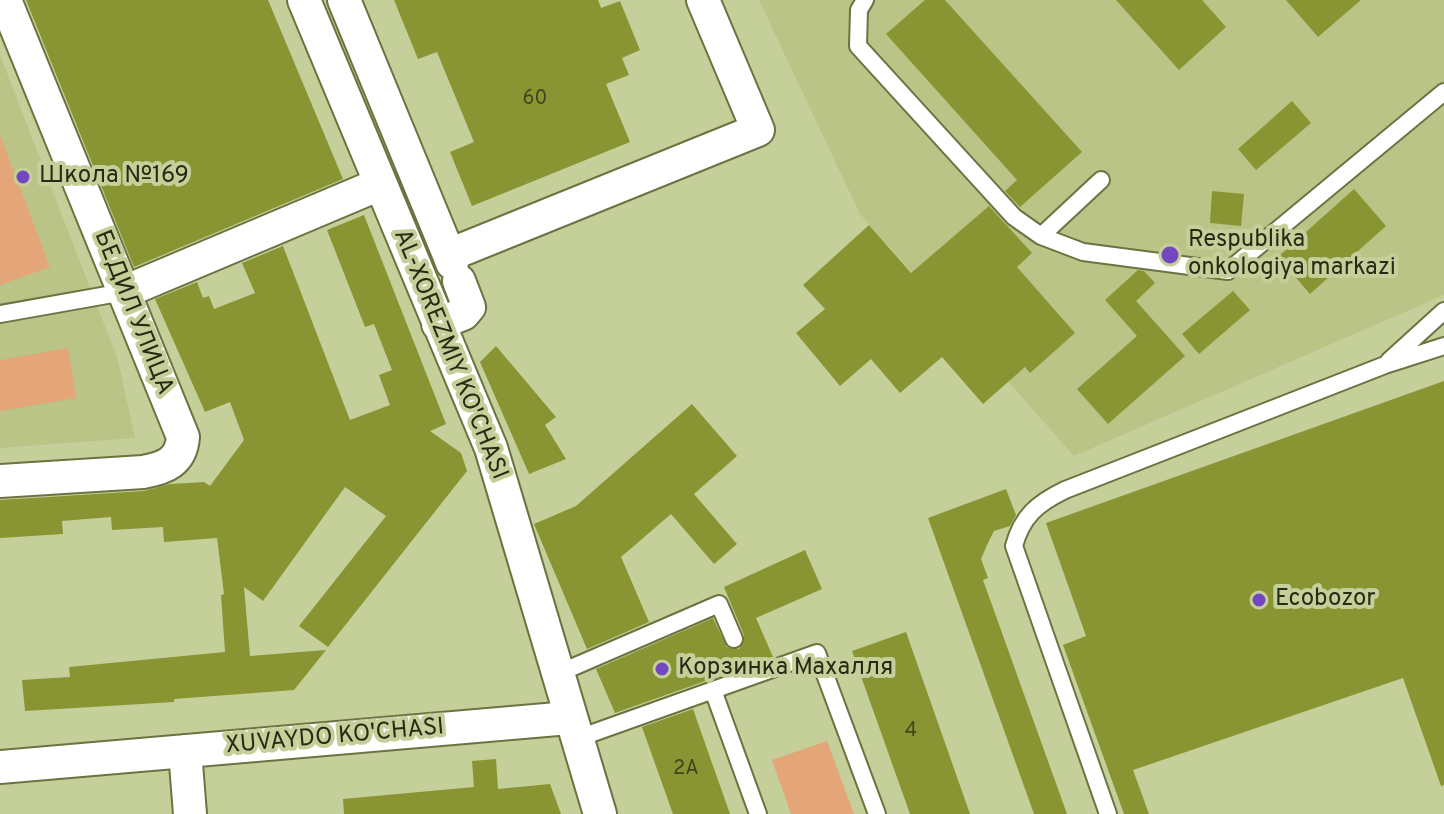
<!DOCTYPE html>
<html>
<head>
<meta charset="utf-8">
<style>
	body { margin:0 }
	canvas { display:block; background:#c5cf99 }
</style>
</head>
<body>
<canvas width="1444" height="814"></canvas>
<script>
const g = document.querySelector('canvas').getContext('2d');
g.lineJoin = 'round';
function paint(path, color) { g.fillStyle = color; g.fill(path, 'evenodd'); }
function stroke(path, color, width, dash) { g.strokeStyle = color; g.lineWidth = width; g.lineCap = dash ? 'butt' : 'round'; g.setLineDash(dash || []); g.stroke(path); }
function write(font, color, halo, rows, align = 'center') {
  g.font = font + ' Overpass,sans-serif'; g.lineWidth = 8; g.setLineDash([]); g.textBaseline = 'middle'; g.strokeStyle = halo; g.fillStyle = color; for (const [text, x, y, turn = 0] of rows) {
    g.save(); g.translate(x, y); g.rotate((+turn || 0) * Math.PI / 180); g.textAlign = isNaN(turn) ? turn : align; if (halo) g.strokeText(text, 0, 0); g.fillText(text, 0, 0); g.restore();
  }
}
const built = new Path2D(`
	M759,0H1444V295L1074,456L860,214Z
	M0,55L118,360L135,438L0,448Z`);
const green = new Path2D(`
	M0,135L50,267L0,285Z
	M68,348L76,398L0,411V360Z
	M827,741L854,814H791L772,760Z`);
const building = new Path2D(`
	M26,0H268L343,179L134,267Z
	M394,0H598L601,8L620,1L640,50L622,58L629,75L606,84L630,142L472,206L450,152L474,142L437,52L418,59Z
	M925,0H945L1082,152L1020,207L1005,191L1017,180L886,34Z
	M1116,0H1202L1226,27L1179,70Z
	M1286,0H1361L1318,37Z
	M1292,101L1311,123L1256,170L1238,149Z
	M1354,189L1386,226L1310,294L1278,257Z
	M1212,191L1244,194L1241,226L1210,223Z
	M989,206L1032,253L1017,267L1075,333L1030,373L1025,367L983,404L942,357L900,393L871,359L840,386L796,333L825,309L803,285L869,225L911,273Z
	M364,215L446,424L430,431L461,453L467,471L328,647L299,626L386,516L345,487L263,601L244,587L250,656L326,650L294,690L174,699V702L25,711L22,680L70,677L69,667L225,652L221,595L224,594L217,538L164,542L163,527L112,530L111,517L62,521L63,534L0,538V500L144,491L170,484L204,482L210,486L244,440L230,402L205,412L155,299L197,282L203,298L209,296L214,309L255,293L242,263L283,246L350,420L390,405L379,375L392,370L374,324L365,327L327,230Z
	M1138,270L1144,271L1155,283L1136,301L1185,356L1108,424L1077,389L1137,336L1105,300Z
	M1233,291L1250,310L1199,354L1182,334Z
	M496,346L556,417L545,425L566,459L529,474L480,362Z
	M1444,381V785L1441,786L1403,678L1133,770L1149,814H1124L1063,645L1086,636L1046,523Z
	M692,404L737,456L694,494L737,544L714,564L671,514L621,557L649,622L587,649L534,524L576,506Z
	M1006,489L1016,515L1010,526L994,531L987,545L981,559L988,578L983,580L1067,814H1034L928,518Z
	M805,550L822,589L756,618L773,657L615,713L596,669L713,618L727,647L739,649L744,635L724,587Z
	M906,632L970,814H910L852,651Z
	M693,709L730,814H673L642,727Z
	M496,759L498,789L550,784L561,814H344L343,799L474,787L472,761Z`);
const lane = new Path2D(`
	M865,0L859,10L858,46L1014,217L1041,236L1083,252L1228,271L1444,92
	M1041,236L1101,180
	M0,314L124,292
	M1389,361L1444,311
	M557,674L719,604L734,639
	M714,693L758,814
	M576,739L817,653L877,814
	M1108,814L1014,546C1022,516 1038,503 1065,490L1385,365L1444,346`);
const street = new Path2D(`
	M304,0L491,448L600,814
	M344,0L449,255
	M452,263L449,255L758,130L703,0
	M124,292L380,184
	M438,324L463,314L469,307L459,281
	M0,481L143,472C165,468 181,462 183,437L5,0
	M185,751L190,814
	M0,767L569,718`);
const markers = [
	[23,177,8,"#7347bf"],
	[1170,255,10,"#7347bf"],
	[1259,600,8,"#7347bf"],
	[662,669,8,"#7347bf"]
];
const numberNames = [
	["60",535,100],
	["4",911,732],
	["2А",686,770]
];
const poiNames = [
	["Школа №169",39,177],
	["Respublika",1188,241],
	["onkologiya markazi",1188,269],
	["Ecobozor",1275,600],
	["Корзинка Махалля",678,669]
];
const streetNames = [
	["БЕДИЛ УЛИЦА",132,313,68],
	["AL-XOREZMIY KO'CHASI",449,355,68],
	["XUVAYDO KO'CHASI",335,738,-5]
];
paint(built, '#bac487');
paint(green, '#e4a679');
paint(building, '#889532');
stroke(lane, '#6b7340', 20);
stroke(street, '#6b7340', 36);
stroke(lane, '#fff', 16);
stroke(street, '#fff', 32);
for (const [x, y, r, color] of markers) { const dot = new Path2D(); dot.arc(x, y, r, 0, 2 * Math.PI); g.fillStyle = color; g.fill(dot); stroke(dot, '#c5cf99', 3); }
write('20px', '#3f461c', null, numberNames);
write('24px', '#272b15', '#c5cf99', poiNames, 'left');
write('24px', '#272b15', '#c5cf99', streetNames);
</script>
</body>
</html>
